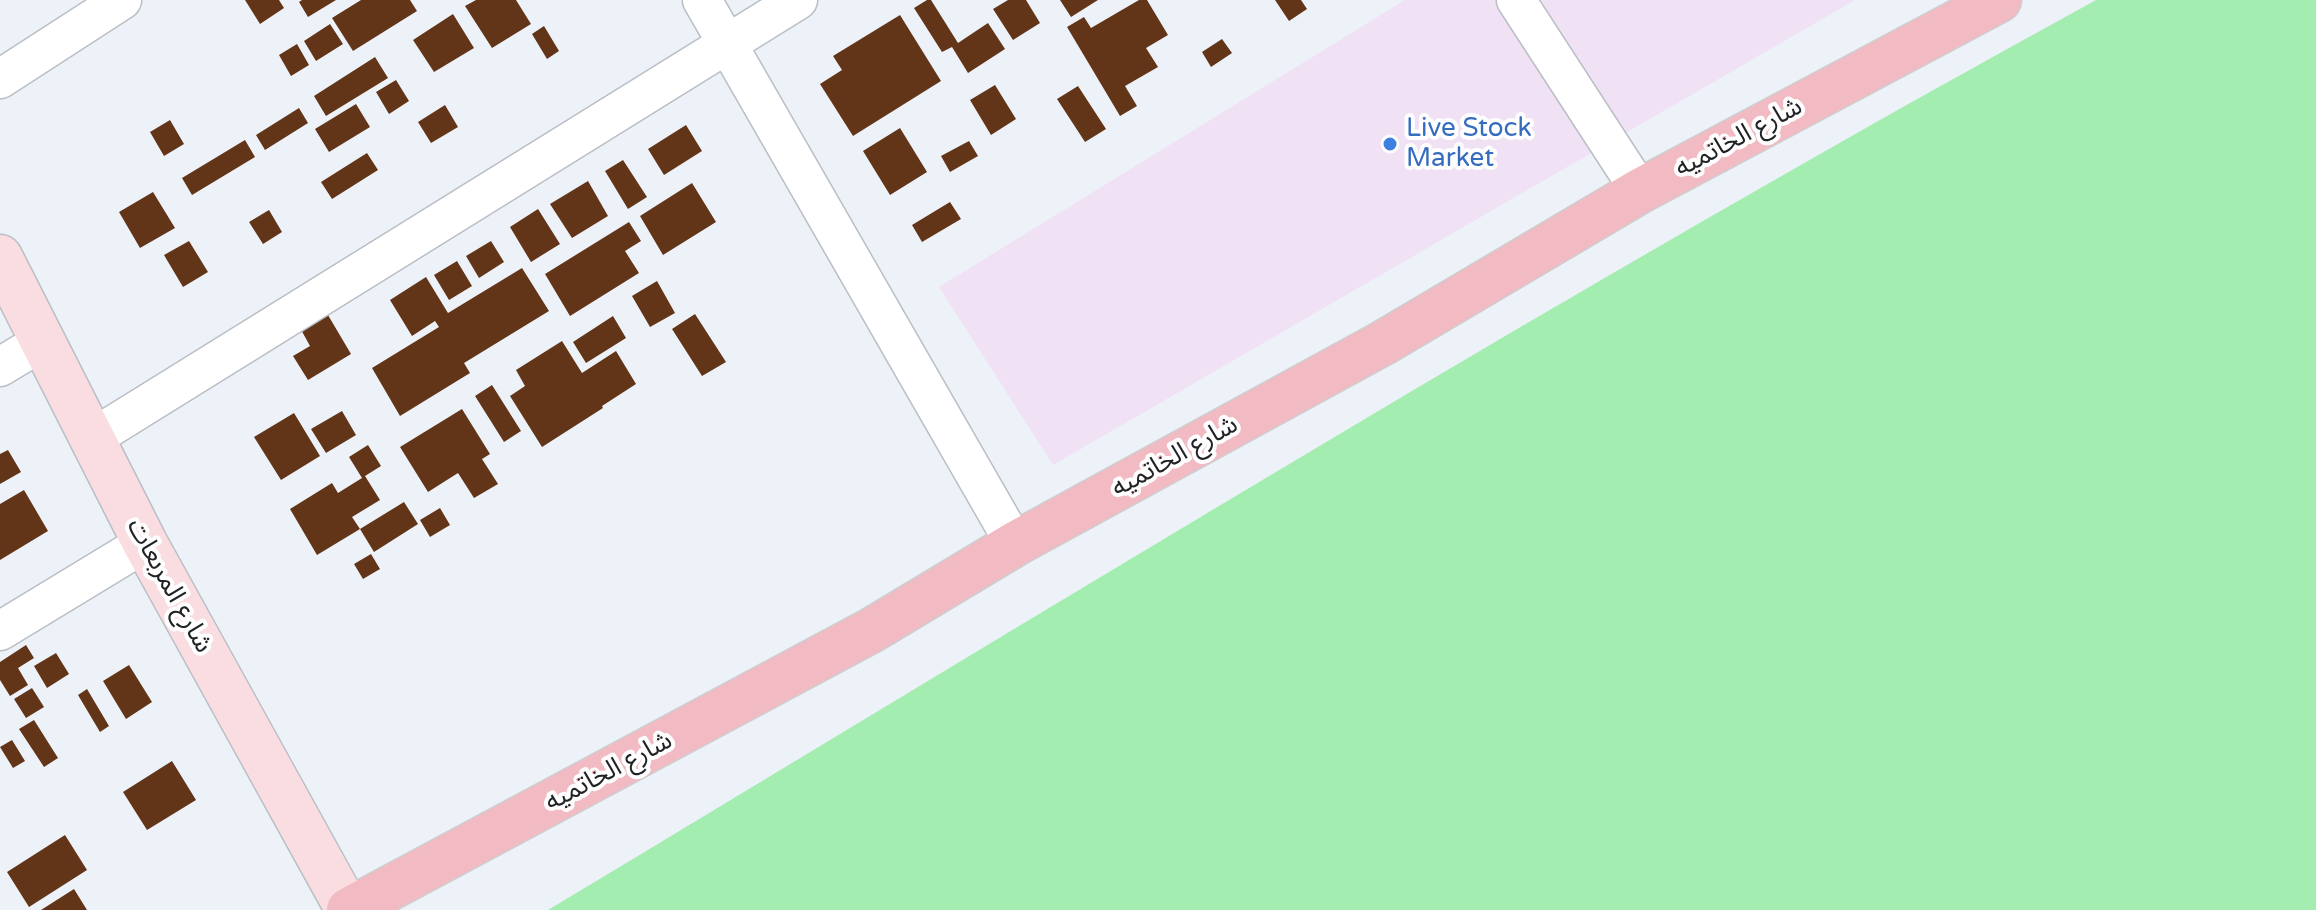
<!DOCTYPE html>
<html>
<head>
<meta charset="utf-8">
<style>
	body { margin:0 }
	canvas { display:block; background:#edf1f8 }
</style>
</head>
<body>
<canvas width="2316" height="910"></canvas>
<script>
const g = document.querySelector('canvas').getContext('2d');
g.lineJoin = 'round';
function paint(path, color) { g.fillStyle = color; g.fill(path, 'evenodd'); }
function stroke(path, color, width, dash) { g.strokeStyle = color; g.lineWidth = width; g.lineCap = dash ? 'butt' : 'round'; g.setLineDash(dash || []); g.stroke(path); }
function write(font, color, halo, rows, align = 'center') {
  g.font = font + ' "Varela Round","Noto Sans Arabic",sans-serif'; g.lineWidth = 8; g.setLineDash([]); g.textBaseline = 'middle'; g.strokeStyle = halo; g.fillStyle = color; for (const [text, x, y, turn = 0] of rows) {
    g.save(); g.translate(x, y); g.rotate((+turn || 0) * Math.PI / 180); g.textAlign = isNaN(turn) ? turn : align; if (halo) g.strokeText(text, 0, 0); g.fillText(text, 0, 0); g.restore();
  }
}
const commercial = new Path2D(`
	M1405,0H1855L1053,465L939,287Z`);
const green = new Path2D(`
	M2096,0H2316V910H548C1061,602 1571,287 2096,0Z`);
const building = new Path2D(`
	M245,0H279L284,8L260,24Z
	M302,0H336L308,17L299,2Z
	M361,0H410L417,11L353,51L332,18Z
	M476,0H516L531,24L492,48L465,6Z
	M927,0H931L958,43L988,23L1005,49L968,73L952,47L942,52L914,8Z
	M1008,0H1026L1040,23L1013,40L993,9Z
	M1060,0H1098L1071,17Z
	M1139,0H1147L1168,35L1146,48L1158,67L1125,86L1137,106L1120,116L1067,27L1084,17L1091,28Z
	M1275,0H1301L1307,9L1289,21Z
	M453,14L474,48L434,72L413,40Z
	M900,15L941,81L853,136L820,84L842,70L833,56Z
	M330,24L343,44L316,61L304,41Z
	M544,26L559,51L547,59L532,34Z
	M1222,39L1232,53L1211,67L1202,52Z
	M297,44L309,65L291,76L279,55Z
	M375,57L388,78L326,116L314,96Z
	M396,80L409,101L389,114L376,92Z
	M995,85L1016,119L991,135L970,100Z
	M1078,86L1106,129L1085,142L1057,99Z
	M356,104L370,127L329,152L315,129Z
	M445,105L458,127L431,143L418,122Z
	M299,108L308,123L265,150L256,135Z
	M170,120L184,144L164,156L150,132Z
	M686,125L702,151L664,175L648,149Z
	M900,128L927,172L890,195L863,151Z
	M245,140L255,157L192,195L182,178Z
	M969,141L978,156L950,172L941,156Z
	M367,153L378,170L332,199L321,182Z
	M623,160L647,197L628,209L605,171Z
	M588,181L608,216L572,238L550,204Z
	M692,183L716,222L663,255L640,216Z
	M153,192L175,228L140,248L119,212Z
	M950,202L961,219L922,242L912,225Z
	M538,209L560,244L531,262L510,227Z
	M269,210L282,232L263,244L249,222Z
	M629,222L641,241L625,251L639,273L570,316L545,274Z
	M189,241L208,272L183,287L164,255Z
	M491,241L504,262L479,278L466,256Z
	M457,261L472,286L449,300L434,275Z
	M522,268L549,311L464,363L470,373L400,416L372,368L439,327L435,321L412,336L390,300L426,277L448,313Z
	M657,281L675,313L650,327L632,296Z
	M325,310L351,354L308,380L293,356L310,346L299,326Z
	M695,314L726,362L702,376L672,329Z
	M613,316L626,338L586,363L573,342Z
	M562,341L582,373L616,351L636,384L602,406L603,408L542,447L510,396L525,386L516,370Z
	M492,385L521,431L504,442L475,396Z
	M462,409L490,454L482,459L498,484L474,498L458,473L428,492L400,447Z
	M342,411L356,435L326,453L311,429Z
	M294,413L320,456L281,480L254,437Z
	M368,445L381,466L365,476L380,500L352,517L360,529L317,555L290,509L332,483L338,493L362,478L349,457Z
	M8,450L21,472L0,484V454Z
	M24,490L48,531L0,560V504Z
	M404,502L418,524L374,552L360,529Z
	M440,508L450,525L430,537L420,520Z
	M371,554L380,569L363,579L354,564Z
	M26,645L34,658L18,668L28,685L10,696L0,680V662Z
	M56,653L69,674L47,688L34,666Z
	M129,665L152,702L126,719L103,681Z
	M32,688L44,707L26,718L14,699Z
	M87,689L109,726L100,732L78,695Z
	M34,720L58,758L44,767L19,729Z
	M12,740L25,761L13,768L0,747Z
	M172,761L196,800L147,830L123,792Z
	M65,835L87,870L29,907L7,872Z
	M74,889L87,910H41Z`);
const street = new Path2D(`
	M702,0L1015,544
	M1516,0L1640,191
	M0,79L122,0
	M0,367L43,341
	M91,439L798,0
	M0,631L145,543`);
const secondary = new Path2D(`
	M0,257L145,543L348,910`);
const primary = new Path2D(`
	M349,910L872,630L1015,544L1383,343L1640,191L1999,0`);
const markers = [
	[1390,144,8,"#3f7fe0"]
];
const shopNames = [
	["Live Stock",1406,129],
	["Market",1406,159]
];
const streetNames = [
	["شارع الخاتميه",1739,138,-28],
	["شارع الخاتميه",1175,457,-29],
	["شارع المربعات",169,586,61],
	["شارع الخاتميه",609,772,-28]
];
paint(commercial, '#f0e1f4');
paint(green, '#a3edb0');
paint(building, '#623518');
stroke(street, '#babec5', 41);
stroke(secondary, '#babec5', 47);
stroke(primary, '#cececf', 47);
stroke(street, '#fff', 38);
stroke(secondary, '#f9dde1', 44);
stroke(primary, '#f2bbc4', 44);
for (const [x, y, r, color] of markers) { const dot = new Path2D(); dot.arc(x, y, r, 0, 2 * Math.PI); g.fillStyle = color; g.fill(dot); stroke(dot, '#fefefe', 3); }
write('26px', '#366cbe', '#fefefe', shopNames, 'left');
write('26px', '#212225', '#fefefe', streetNames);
</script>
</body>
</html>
